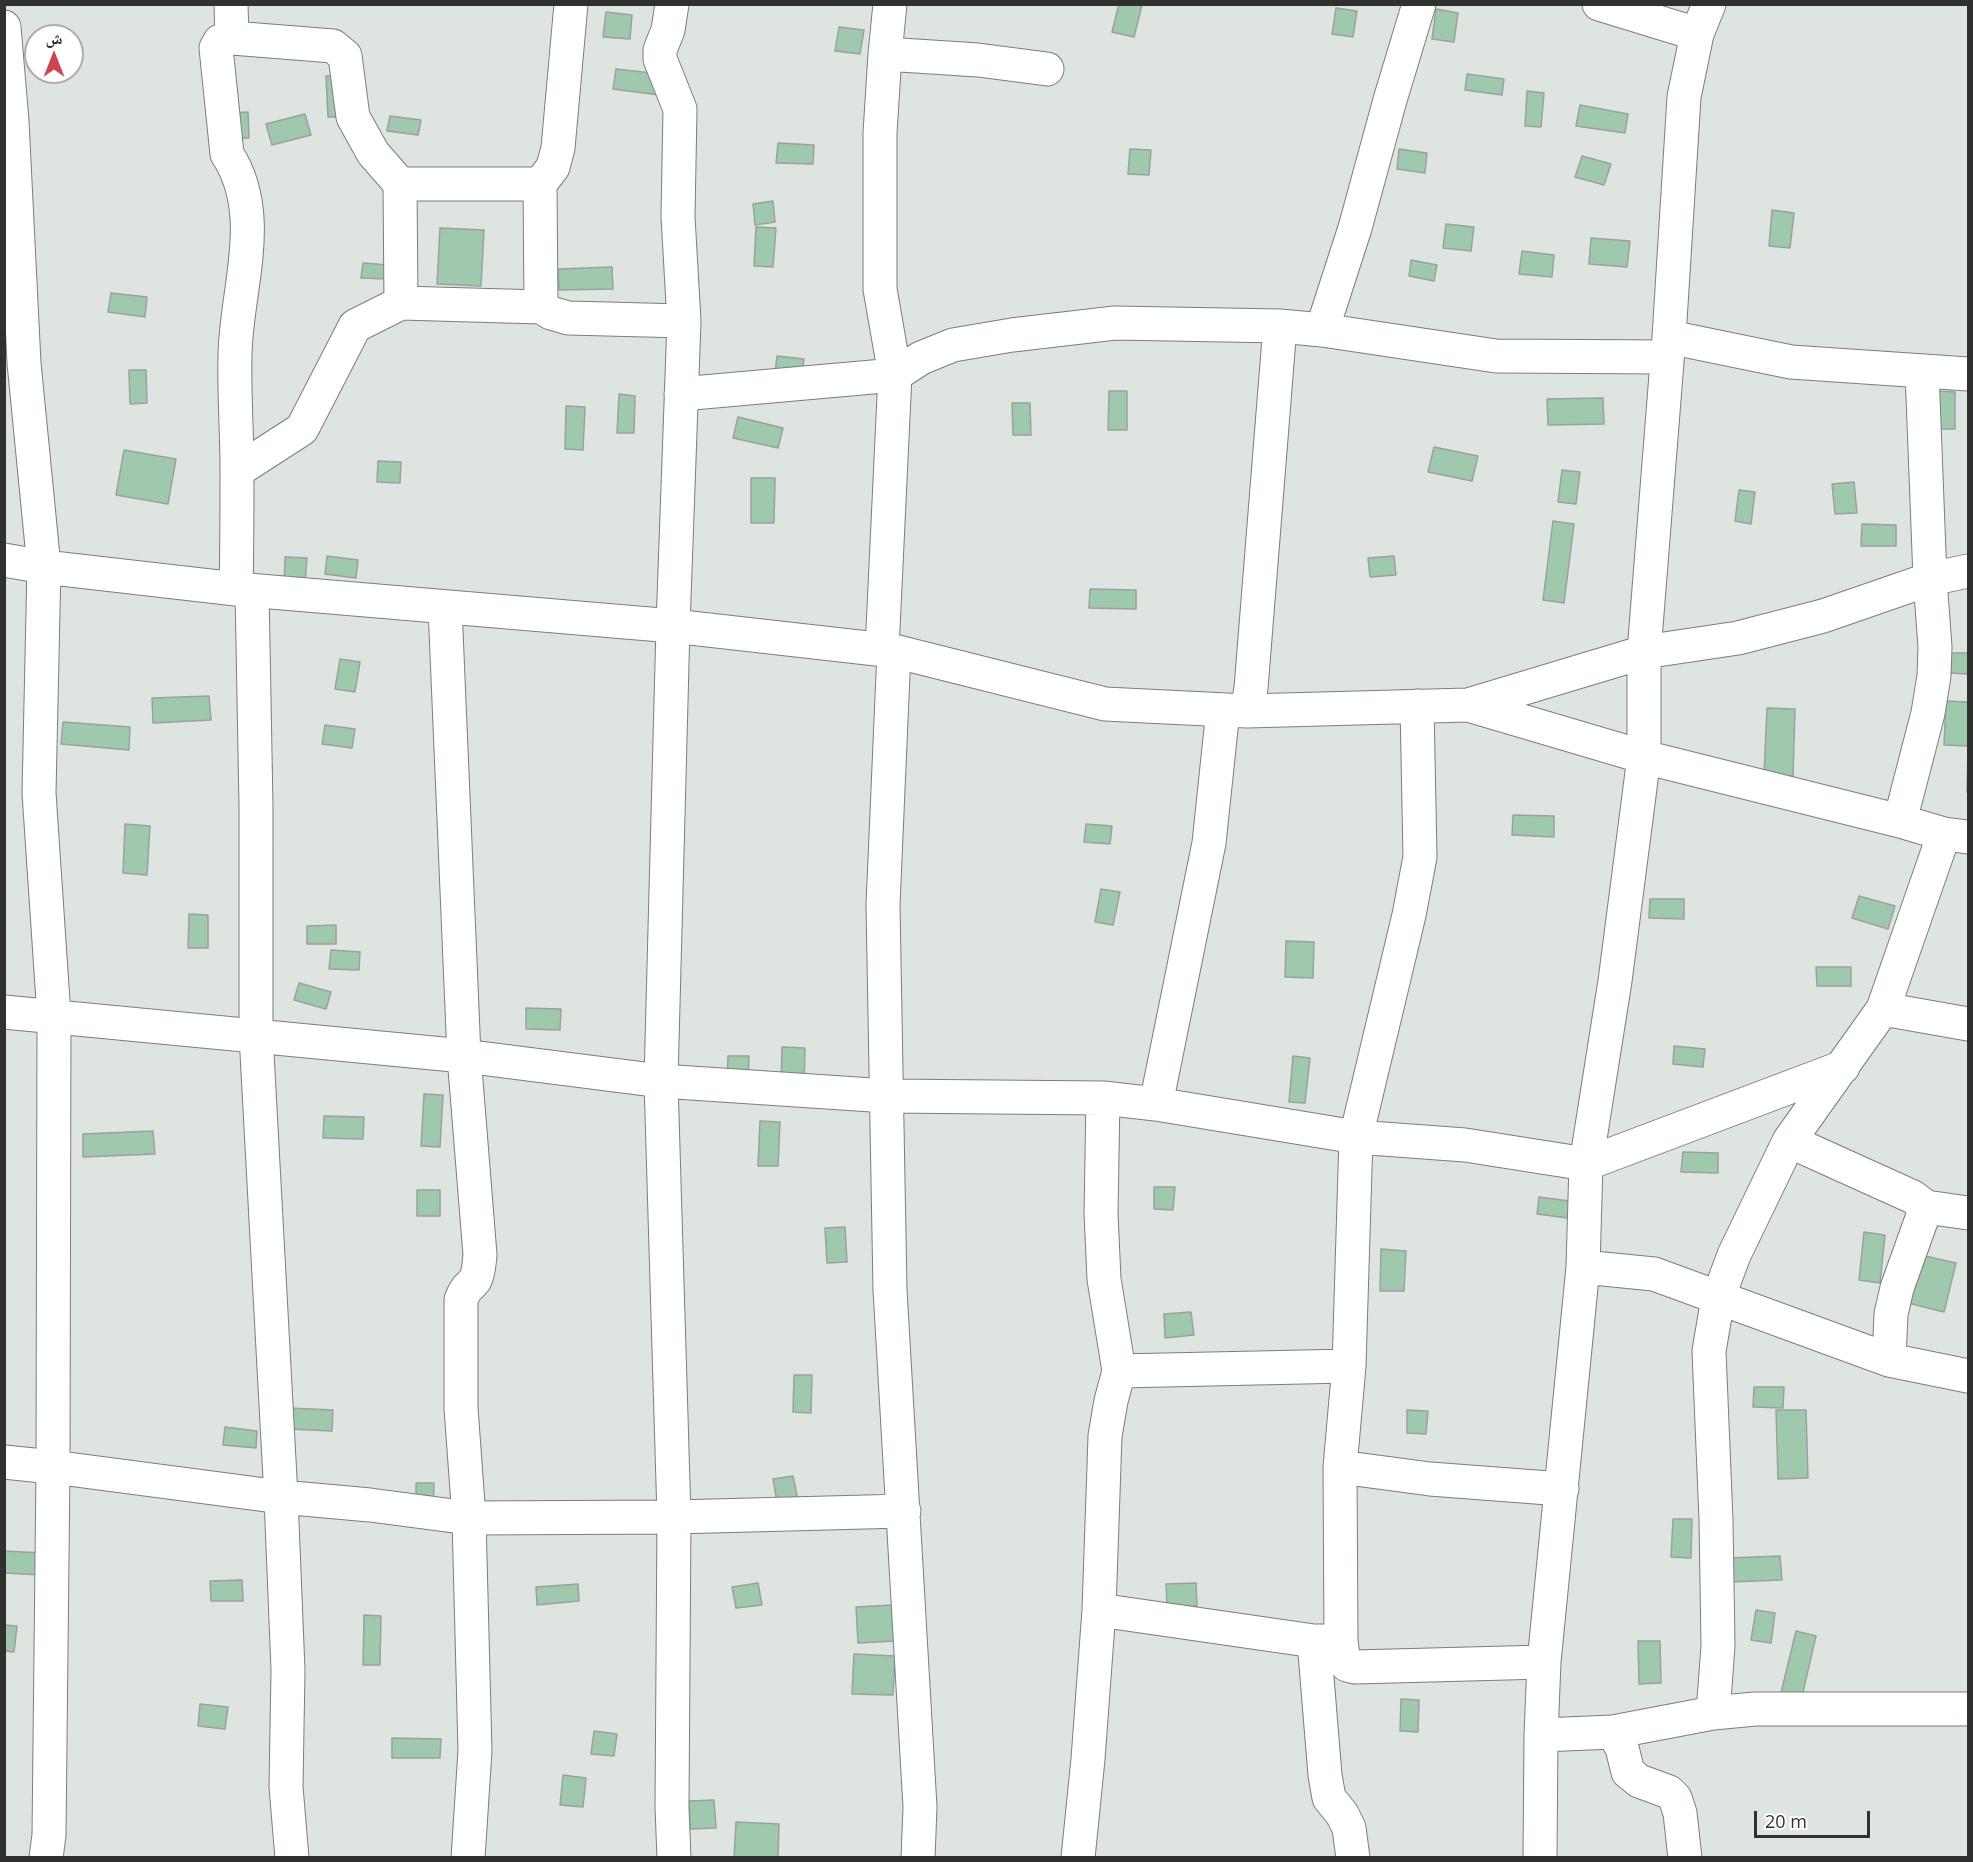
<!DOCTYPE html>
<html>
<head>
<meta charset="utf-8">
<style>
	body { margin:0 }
	#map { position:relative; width:1973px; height:1862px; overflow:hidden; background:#dee5e0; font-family:"Open Sans","Noto Naskh Arabic",sans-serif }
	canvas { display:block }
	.frame { position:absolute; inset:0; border:6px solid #2f312f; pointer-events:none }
	.north { position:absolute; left:24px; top:24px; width:60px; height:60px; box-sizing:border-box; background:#fff; border:2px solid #acadac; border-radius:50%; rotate:0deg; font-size:16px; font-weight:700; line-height:24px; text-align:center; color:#2f312f }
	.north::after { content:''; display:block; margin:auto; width:21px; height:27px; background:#d3434e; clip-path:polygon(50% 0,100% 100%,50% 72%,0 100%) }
	.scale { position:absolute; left:1754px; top:1811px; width:116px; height:27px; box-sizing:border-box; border:3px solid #2f312f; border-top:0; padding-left:8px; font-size:18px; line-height:21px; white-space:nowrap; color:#2f312f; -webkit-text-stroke:4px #fff; paint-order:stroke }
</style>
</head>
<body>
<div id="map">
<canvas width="1973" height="1862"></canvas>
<div class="frame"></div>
<div class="north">ش</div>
<div class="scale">20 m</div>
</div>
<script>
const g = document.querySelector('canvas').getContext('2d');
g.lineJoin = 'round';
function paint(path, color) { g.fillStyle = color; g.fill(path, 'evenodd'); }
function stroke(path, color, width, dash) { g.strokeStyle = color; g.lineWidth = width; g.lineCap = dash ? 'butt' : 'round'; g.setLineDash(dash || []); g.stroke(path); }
const building = new Path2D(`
	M1119,4L1142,5L1134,37L1112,32Z
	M1336,8L1357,11L1353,37L1332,34Z
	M1436,9L1458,13L1454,42L1432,39Z
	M606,12L632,15L630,39L603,37Z
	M839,27L864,30L860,54L835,51Z
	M616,69L661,74L659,95L613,89Z
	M1467,74L1504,79L1502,95L1465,90Z
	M345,75L347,117H328L326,76Z
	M1527,91L1544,93L1541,127L1525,126Z
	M1580,105L1628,114L1625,133L1576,126Z
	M248,112L249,138L232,139V113Z
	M305,114L311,135L272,145L266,124Z
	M390,116L421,120L418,135L387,131Z
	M778,143L814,145L813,164L776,163Z
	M1130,149L1151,150L1149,175L1128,174Z
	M1399,149L1427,153L1425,173L1397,169Z
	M1582,156L1611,164L1604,185L1575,177Z
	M773,201L775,222L755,225L753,204Z
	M1772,210L1794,213L1790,248L1769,246Z
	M1446,224L1474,227L1471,251L1443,248Z
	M756,227L776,228L773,267L754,266Z
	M440,228L484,230L481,286L437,284Z
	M1591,238L1630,241L1627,267L1589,264Z
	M1522,251L1554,255L1552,277L1519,274Z
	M1411,260L1437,265L1434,281L1409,276Z
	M363,263L389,265L388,279L361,278Z
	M612,267L613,289L559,290L558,269Z
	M111,293L147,297L145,317L108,312Z
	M777,356L804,359L802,375L775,373Z
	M129,370H146L147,403L130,404Z
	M1109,391H1127V430H1108Z
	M1938,391L1955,392V429H1937Z
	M619,394L635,396L634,433H617Z
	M1603,398L1604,424L1548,425L1547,399Z
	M1012,403H1030L1031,435H1013Z
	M566,406L585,407L583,450L565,449Z
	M738,417L783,428L778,448L733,438Z
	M1434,447L1478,456L1472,481L1428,472Z
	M124,450L176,459L168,504L116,495Z
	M378,461L401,462L400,483L377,482Z
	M1562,470L1580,472L1576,504L1558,502Z
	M751,478H775L774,523H751Z
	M1854,482L1857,513L1835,514L1832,484Z
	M1739,490L1755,492L1751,524L1735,521Z
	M1553,521L1574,524L1564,603L1543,600Z
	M1862,524L1896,525V546H1861Z
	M327,556L358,560L356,578L325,574Z
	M1394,556L1396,575L1370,577L1368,558Z
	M285,557L307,558L305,584H284Z
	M1090,589L1136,590V609L1089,608Z
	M1949,653H1968V674L1948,673Z
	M340,659L360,662L355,692L335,689Z
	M209,696L211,720L153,723L152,698Z
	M1946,701L1968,702V746L1944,745Z
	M1767,708L1795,709L1793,776L1764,775Z
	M63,722L130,727L129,750L61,744Z
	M325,725L355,729L352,748L322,744Z
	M1968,752V792H1967Z
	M1513,815L1554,816V837L1512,835Z
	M125,824L150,826L147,875L123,873Z
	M1086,824L1112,826L1110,844L1084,842Z
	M1101,889L1120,892L1113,925L1095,922Z
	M1859,896L1895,906L1888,929L1852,918Z
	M1650,899H1684V919L1649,918Z
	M189,914L208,915V948H188Z
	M336,925V944H307V926Z
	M1286,941L1314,942L1313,978L1285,977Z
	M331,950L360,952L359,970L329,969Z
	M1816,967H1851V986H1817Z
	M299,983L331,992L326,1009L294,1000Z
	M526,1008L561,1009L560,1030L526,1029Z
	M1674,1046L1705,1049L1703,1067L1673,1064Z
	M782,1047L805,1048L804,1090L781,1089Z
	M728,1056H749L748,1091L727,1090Z
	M1293,1056L1310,1058L1305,1103L1289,1102Z
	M424,1094L443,1095L440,1147L421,1146Z
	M324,1116L364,1117L363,1139L323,1138Z
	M760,1121L780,1122L778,1166H758Z
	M153,1131L155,1154L83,1157V1134Z
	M1683,1152L1718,1153V1173L1681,1172Z
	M1154,1187H1175L1173,1210L1154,1209Z
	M417,1190H440V1216H417Z
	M1539,1197L1577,1202L1575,1219L1537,1214Z
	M845,1227L847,1262L827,1263L825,1228Z
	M1864,1232L1885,1235L1880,1283L1859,1280Z
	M1381,1249L1406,1251L1404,1291H1380Z
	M1921,1255L1956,1263L1944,1312L1908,1303Z
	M1191,1312L1194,1335L1165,1338L1164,1314Z
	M794,1375H812L811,1413L793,1412Z
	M1754,1387H1784L1783,1408L1753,1407Z
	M289,1408L333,1410L332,1431L288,1429Z
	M1407,1410L1428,1411L1426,1434L1407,1433Z
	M1776,1410H1806L1808,1478L1778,1479Z
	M225,1427L257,1431L256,1448L223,1445Z
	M793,1476L800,1510L779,1514L773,1479Z
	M416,1483H434L433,1521H416Z
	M1673,1519H1692L1691,1558L1671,1557Z
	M4,1551L42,1553L41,1575L4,1573Z
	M1780,1556L1782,1580L1729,1582V1558Z
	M242,1580L243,1601H211L210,1581Z
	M758,1583L762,1605L736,1608L732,1587Z
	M1196,1583L1197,1606L1167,1607L1166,1584Z
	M578,1584L579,1601L537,1605L536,1587Z
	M893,1605L895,1641L858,1643L856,1607Z
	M1756,1610L1775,1613L1771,1643L1751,1640Z
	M364,1615L381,1616L380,1665H363Z
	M4,1625L17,1626L14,1652L4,1651Z
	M1796,1631L1816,1636L1800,1705L1779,1701Z
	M1638,1641H1660L1661,1683L1639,1684Z
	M854,1654L895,1656L893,1695L852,1694Z
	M1401,1699L1419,1700L1418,1732L1400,1731Z
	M200,1704L228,1707L225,1729L198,1726Z
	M594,1731L617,1734L614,1756L591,1754Z
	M392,1738L441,1739L440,1758H392Z
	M563,1775L586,1778L583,1807L560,1805Z
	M714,1800L716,1828L690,1829L689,1801Z
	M736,1822L779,1824L778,1858H734Z`);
const minor = new Path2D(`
	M231,4L232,38
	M672,4L668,30L660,50V59L680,109L678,217L684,321L673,626L661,1081L674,1517L672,1807L674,1858
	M1599,4L1697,34
	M1709,4L1697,34L1684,97L1669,337L1644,652V757L1615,981L1586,1164L1843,1067
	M4,27L12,121L24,363L44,567L39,793L54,1016L53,1467L49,1835L46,1858
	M885,54L978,60L1047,69
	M400,184H540
	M401,303L541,307L551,313L568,318L684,321
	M541,307L540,184L553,167L558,148L571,4
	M1322,330L1355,228L1390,100L1419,4
	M1669,337L1791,362L1968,374
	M681,394L895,375L921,358L953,345L1012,335L1115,323L1280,326L1322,330L1496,356L1667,357
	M4,560L44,567L236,589L673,626L894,651L1105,704L1247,711L1468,705L1644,652L1738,638L1823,616L1930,579L1968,571
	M236,589C237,549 237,509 237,470C237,432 234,393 235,355C236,289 267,215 227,154L216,48L220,41L232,38L333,46L345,56L353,117L373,153L400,184L401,303L355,326L302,429L237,471
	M252,590L256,807V1035L281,1497L288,1670L286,1787L292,1858
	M445,607L464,1056L480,1255C479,1263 479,1273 475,1280C468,1289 466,1286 461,1300V1408L469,1518L475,1751L468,1858
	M882,650L895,375L880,289V133L885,54L890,4
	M894,651L883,905L890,1290L920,1807L918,1858
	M1468,705L1644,757L1900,821L1944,834L1968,837
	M1417,706L1420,857L1409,915L1356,1137L1349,1366L1340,1467L1341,1641L1343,1656L1347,1665L1355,1667L1544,1662
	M1247,711L1251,688L1280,326
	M1900,821L1928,713L1934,676L1935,647L1930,579L1922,371
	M1883,1009L1968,1024
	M4,1012L464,1056L661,1081L887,1096L1103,1098L1156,1104L1356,1137L1465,1145L1586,1164L1583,1267L1654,1274L1889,1360L1968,1376
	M1156,1104L1209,843L1223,710
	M1789,1141L1913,1197L1926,1207L1897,1288L1891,1314L1889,1360
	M1926,1207L1968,1213
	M1119,1371L1349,1366
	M4,1462L53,1467L281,1497L370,1505L469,1518L674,1517L904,1511
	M1340,1467L1430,1479L1562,1489
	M1099,1610L1314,1641H1341
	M1314,1641L1325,1775L1329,1798L1342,1814L1349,1828L1353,1858
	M1713,1713L1718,1646L1716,1520L1709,1351L1718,1298L1734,1255L1789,1141L1883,1009L1944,834
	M1613,1732L1622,1748L1628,1772L1639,1781L1669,1792L1675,1798L1680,1813L1685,1858
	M1541,1735L1613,1732L1713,1713L1755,1709H1968
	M1078,1858L1088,1759L1099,1610L1105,1436L1111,1401L1119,1371L1104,1279L1101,1214L1103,1098
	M1540,1858L1541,1735L1544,1662L1583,1267`);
paint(building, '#9fc9ac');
stroke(building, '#9ba19d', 1.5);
stroke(minor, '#797f7b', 35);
stroke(minor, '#fff', 33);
</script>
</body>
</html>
